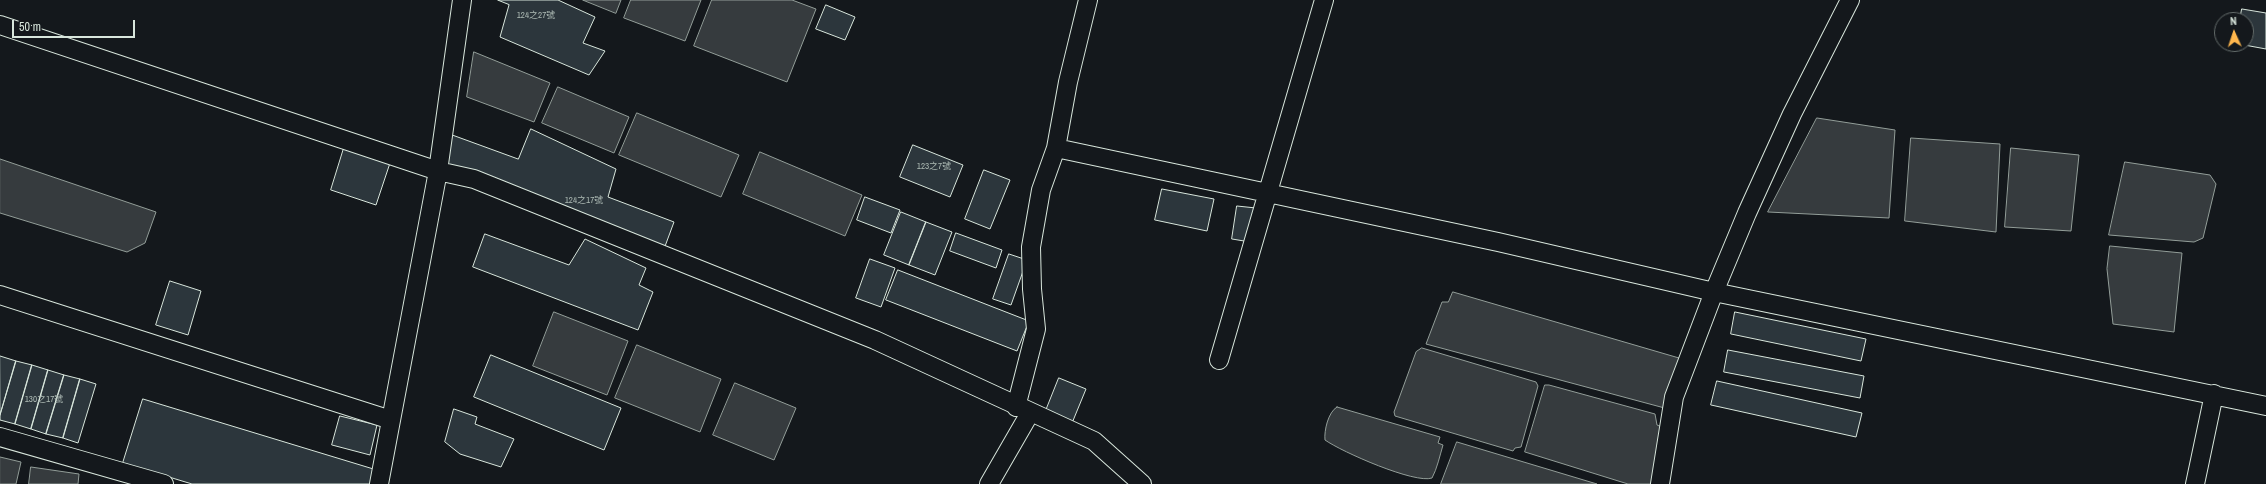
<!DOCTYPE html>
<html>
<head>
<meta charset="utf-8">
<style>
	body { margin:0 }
	#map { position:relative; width:2266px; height:484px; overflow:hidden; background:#14181c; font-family:"Archivo Narrow",sans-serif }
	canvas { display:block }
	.north { position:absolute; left:2214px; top:12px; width:40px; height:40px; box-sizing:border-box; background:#14181c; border:1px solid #626a69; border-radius:50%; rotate:357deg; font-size:11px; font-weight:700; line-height:16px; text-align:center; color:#d8e6dc }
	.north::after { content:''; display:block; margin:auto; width:14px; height:18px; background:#ffb74d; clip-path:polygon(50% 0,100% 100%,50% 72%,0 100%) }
	.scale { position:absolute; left:12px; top:20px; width:123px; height:18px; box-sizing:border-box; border:2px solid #d8e6dc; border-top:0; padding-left:5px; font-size:12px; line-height:14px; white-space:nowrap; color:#d8e6dc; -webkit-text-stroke:3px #14181c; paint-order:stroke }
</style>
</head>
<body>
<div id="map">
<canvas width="2266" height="484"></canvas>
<div class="north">N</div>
<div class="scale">50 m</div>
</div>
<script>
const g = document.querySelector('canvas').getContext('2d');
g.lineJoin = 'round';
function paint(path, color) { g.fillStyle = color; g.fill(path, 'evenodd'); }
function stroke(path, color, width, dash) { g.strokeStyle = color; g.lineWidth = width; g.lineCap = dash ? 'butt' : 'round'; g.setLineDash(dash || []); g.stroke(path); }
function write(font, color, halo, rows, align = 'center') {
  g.font = font + ' "Archivo Narrow","Noto Sans TC",sans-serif'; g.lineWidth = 3; g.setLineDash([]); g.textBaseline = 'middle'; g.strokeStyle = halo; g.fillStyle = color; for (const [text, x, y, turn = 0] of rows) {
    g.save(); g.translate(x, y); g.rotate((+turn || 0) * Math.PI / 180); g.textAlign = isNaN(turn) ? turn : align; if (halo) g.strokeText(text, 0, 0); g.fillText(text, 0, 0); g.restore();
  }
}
const water = new Path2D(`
	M583,0H621L616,13Z
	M631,0H701L685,41L624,18Z
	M712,0H792L816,9L787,82L694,46Z
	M474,52L550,83L534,122L467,97Z
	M558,87L629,117L614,153L542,123Z
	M637,113L739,155L721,197L619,155Z
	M1817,118L1895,130L1889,218L1768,212Z
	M1911,138L2000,144L1996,232L1905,221Z
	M2011,148L2079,155L2071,231L2005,227Z
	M760,152L862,195L845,236L743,194Z
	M0,159L156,212L145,243L127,252L0,213Z
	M2125,162L2210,175L2216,184L2203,238L2194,242L2109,235Z
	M2110,246L2182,253L2174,332L2113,324L2107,269Z
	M1453,292L1679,358L1682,363L1672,410L1426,344L1442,302H1448Z
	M554,312L628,341L607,395L533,366Z
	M637,345L721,379L700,432L615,398Z
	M1422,348L1536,382L1538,386L1521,447L1515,448L1513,451L1395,416L1394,412L1416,352Z
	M735,383L796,408L774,460L713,435Z
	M1545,385H1549L1655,414L1657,425L1662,427L1654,484H1628L1525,452Z
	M1337,407L1440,437L1438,443L1443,445C1440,455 1437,469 1432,478C1415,484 1342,452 1325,440C1324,431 1328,412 1337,407Z
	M1457,442L1597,484H1441Z
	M0,457L21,462L16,484H0Z
	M31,467L79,474L78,484H29Z`);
const building = new Path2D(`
	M498,0H558L595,17L583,43L605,51L589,75L500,37L509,5Z
	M826,5L855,17L845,40L816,29Z
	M2242,9L2266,13V49L2239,44H2246V20H2240Z
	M531,129L616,169L608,197L674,222L664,249L438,165L444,132L518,159Z
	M913,145L963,165L950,197L900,177Z
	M344,148L390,163L376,205L331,190Z
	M984,170L1010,180L990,229L965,219Z
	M1162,189L1214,199L1207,231L1155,220Z
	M865,197L900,210L891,233L857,220Z
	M1237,206L1256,208L1250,242L1232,239Z
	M901,212L926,222L909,265L884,255Z
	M926,222L952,232L935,275L909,265Z
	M956,233L1002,250L996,268L950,251Z
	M485,234L569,265L585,239L646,268L639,285L653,292L638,330L473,267Z
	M1009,254L1027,260L1011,305L993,299Z
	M870,259L895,268L881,307L856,298Z
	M898,270L1029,321L1017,351L886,300Z
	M170,281L201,291L188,335L156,325Z
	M1735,312L1866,339L1861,361L1731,334Z
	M1728,350L1864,376L1860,398L1724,372Z
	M491,355L621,408L604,450L474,397Z
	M0,356L16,361L0,415Z
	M16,361L32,365L15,424L0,420V415Z
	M32,365L48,370L31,429L15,424Z
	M48,370L64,375L46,434L31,429Z
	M64,375L80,379L63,438L46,434Z
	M1059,378L1086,389L1070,428L1043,418Z
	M80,379L96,384L78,443L63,438Z
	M1717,381L1862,413L1856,437L1711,405Z
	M143,399L380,471L375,484H192L123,463Z
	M454,409L477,417L475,424L514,439L501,467L460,454L445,442Z
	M340,416L377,425L370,455L332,445Z`);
const minor = new Path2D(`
	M0,25L438,171L474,179L875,340L1094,441L1142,484
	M1056,148L1498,242L1714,292L2266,406
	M0,295L391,420
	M1219,360L1324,0
	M1016,407L1036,329L1032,289L1031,247L1041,190L1056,148L1068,82L1088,0
	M0,437L164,484
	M379,484L438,171L462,0
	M989,484L1030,413
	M1660,484L1674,397L1714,292L1747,213L1792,114L1850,0
	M2195,484L2214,394`);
const numberNames = [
	["124之27號",536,16],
	["123之7號",934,167],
	["124之17號",584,201],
	["130之17號",44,400]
];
paint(water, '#363b3e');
stroke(water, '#939e99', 1);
paint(building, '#2c363c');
stroke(building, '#d8e6dc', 1);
stroke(minor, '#d8e6dc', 20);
stroke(minor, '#14181c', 18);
write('9px', '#adbab4', null, numberNames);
</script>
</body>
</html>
